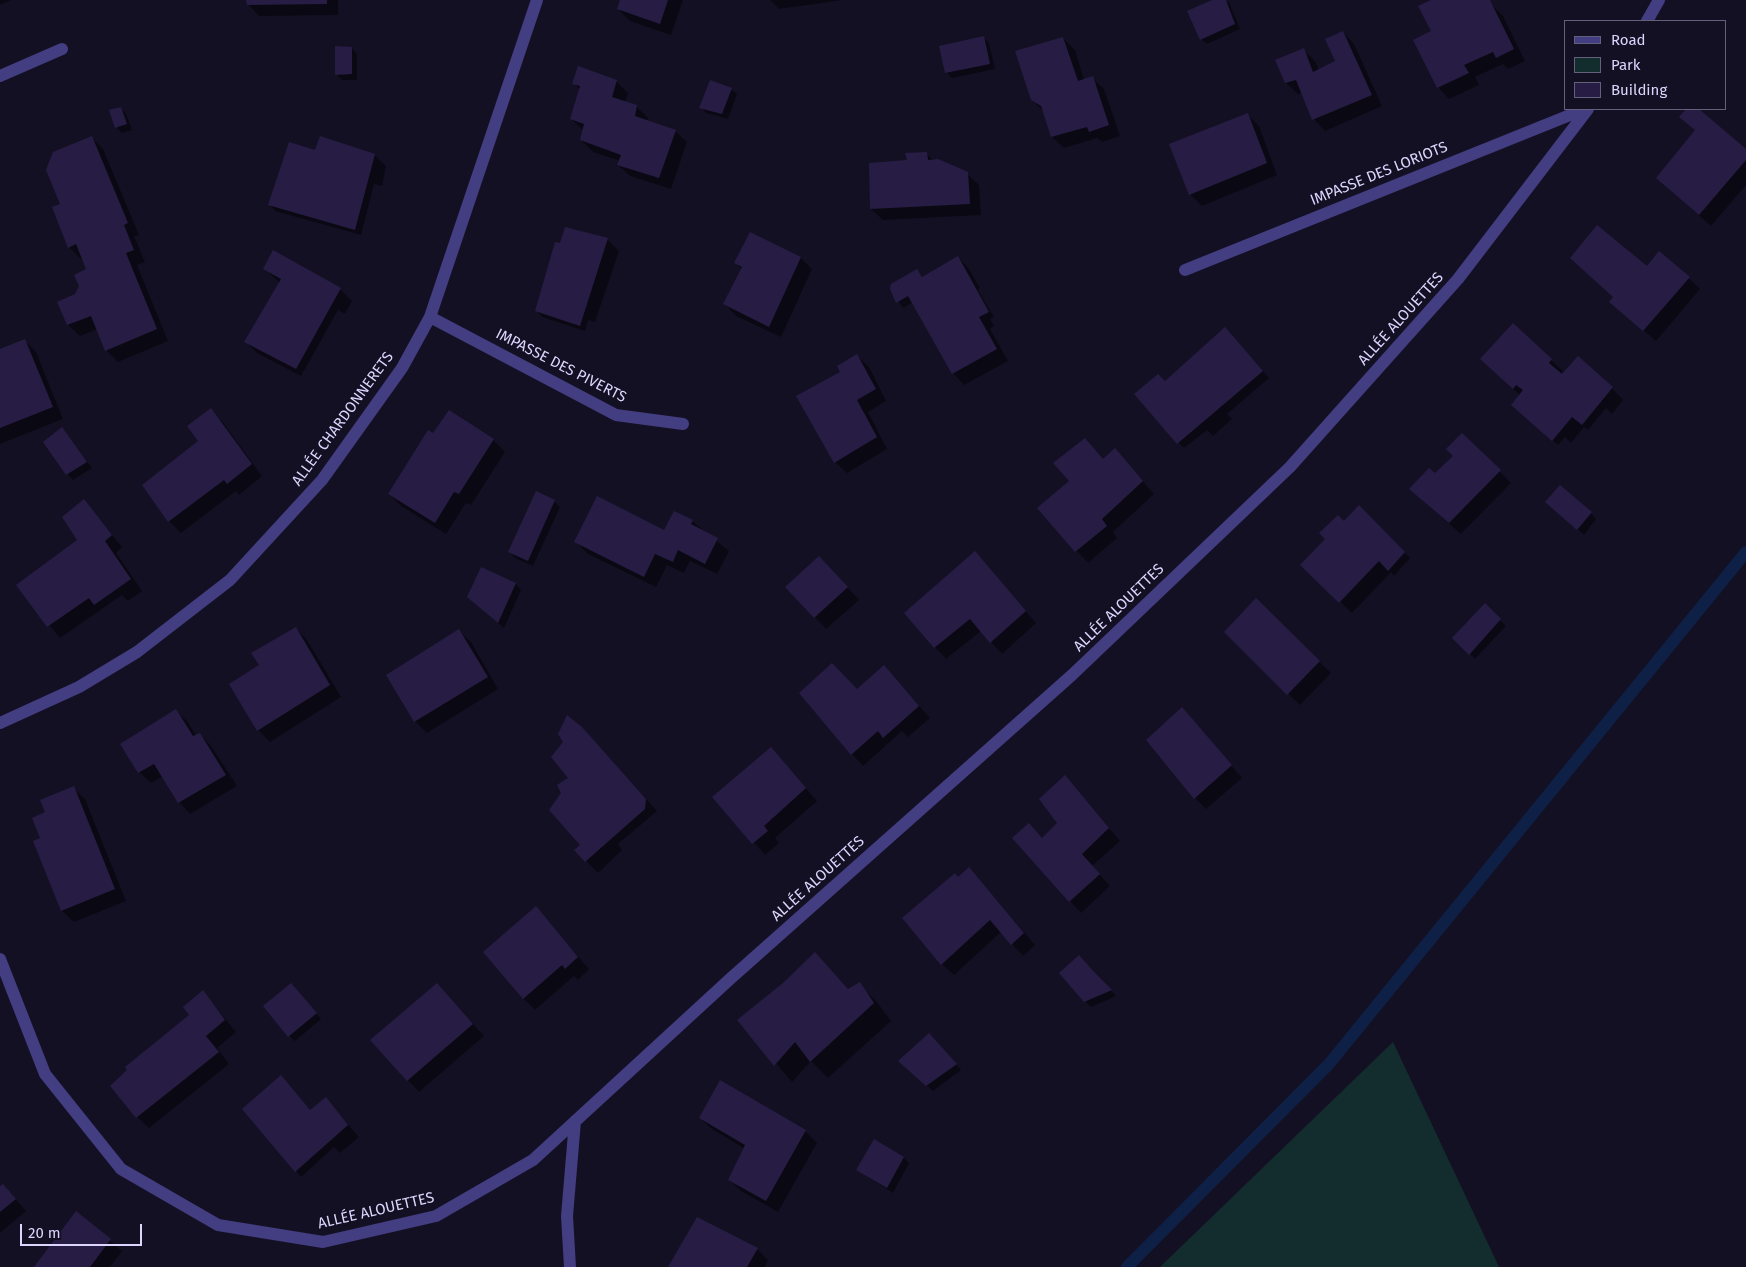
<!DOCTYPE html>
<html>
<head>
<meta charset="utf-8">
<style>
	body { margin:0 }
	#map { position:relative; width:1746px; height:1267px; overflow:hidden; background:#141024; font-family:"Fira Sans",sans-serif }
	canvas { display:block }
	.legend { position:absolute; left:1564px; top:20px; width:162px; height:90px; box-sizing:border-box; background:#141024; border:1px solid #645f7b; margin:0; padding:6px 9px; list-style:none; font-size:15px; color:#dcd5fd }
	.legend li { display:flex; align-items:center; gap:10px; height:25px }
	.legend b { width:25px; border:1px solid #645f7b }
	.scale { position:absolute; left:20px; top:1224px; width:122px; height:22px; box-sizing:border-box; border:2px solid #dcd5fd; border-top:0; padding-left:6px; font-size:15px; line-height:18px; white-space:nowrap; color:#dcd5fd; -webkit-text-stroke:4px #141024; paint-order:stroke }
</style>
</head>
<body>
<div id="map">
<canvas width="1746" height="1267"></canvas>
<ul class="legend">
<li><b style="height:6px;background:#433d81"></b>Road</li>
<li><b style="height:14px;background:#132d2e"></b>Park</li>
<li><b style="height:14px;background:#271d44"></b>Building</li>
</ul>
<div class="scale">20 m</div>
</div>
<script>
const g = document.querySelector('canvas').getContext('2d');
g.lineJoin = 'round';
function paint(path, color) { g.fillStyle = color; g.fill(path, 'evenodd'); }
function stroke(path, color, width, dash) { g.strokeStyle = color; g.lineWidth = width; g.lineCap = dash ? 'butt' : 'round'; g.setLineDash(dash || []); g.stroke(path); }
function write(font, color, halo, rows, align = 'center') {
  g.font = font + ' "Fira Sans",sans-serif'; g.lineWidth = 4; g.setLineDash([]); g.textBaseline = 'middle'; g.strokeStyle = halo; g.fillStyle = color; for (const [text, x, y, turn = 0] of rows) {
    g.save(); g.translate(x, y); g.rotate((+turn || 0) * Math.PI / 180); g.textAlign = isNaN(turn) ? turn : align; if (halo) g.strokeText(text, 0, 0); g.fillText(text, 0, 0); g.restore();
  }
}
const green = new Path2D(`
	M1393,1042L1499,1267H1160Z`);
const shadow = new Path2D(`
	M0,0H12L0,5Z
	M248,0H338V15L259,16L248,4Z
	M621,0H683L671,35L630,21L618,9Z
	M770,0H843L779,9Z
	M1215,0L1229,2L1240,29L1207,44L1201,39Z
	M1434,0H1490V3L1503,16L1525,61L1508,69L1503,64L1475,77L1479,85L1449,99L1438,87L1433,32Z
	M1343,32L1354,44L1382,106L1325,131L1314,119L1302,93L1298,94L1286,83L1303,50L1315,61L1319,70L1337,62Z
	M984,38L989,43L995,69L952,78L946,72Z
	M1063,38L1075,50L1084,80L1092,78L1104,89L1120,136L1102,142L1097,138L1064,148L1052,137L1044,112L1032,100Z
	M352,48L357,54V80H342L336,74Z
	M616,81L628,93L625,102L637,107L648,118L647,121L675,131L687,142L671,189L630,176L618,165L620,161L593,152L581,140L584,131L571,119L580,90L574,83Z
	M731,89L737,94L728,119L706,113L701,107Z
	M121,108L126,114L132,130L122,133L116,127Z
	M1687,109H1697L1746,151V185L1711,226L1669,189L1696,131L1681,117Z
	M1247,114L1259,126L1277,175L1202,206L1190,194Z
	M92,138L103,149L139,235L134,236L145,262L137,265L168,341L118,362L106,350L98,329L80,336L68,325L59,302L76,295L88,270L83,258L81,259L69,247L62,204Z
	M316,152L374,155L386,166L382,186L374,184L361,235L275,211L270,205Z
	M927,154L934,161L967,174L979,185L981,215L883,220L871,209L908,162Z
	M750,234L801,258L812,269L781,337L736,316L725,304L742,269L735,263Z
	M607,239L619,251L595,322L588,320L585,331L542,317L537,311L561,245Z
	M274,252L340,289L352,301L345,314L338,310L301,376L257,353L246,342L280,283L265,269Z
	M958,257L969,269L980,288L978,290L994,317L990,319L994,326L990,329L1008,361L964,385L953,373L913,302L903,308L891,290L917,271L923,277Z
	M1647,268L1689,278L1700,289L1656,341L1610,302Z
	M1513,325L1563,371L1560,374L1563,376L1612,388L1623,400L1612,414L1606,408L1588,430L1584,427L1571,443L1565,437L1558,445L1519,410L1521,396L1493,370Z
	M1225,329L1269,378L1227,414L1232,419L1213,436L1207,430L1184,448L1170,434L1165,383Z
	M25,341L36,352L63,419L0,444V351Z
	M857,356L869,367L886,401L868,412L887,449L847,473L835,462L841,373Z
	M210,410L222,421L262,476L239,495L236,491L181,533L169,521L143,485L198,443Z
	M449,412L493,440L505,452L471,505L466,503L446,534L401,506L389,494Z
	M62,429L92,468L73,480L67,474Z
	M1462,434L1511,483L1461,534L1422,500L1435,475L1454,456Z
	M1085,439L1103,460L1115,450L1154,494L1113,532L1117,538L1088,563L1038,508L1070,481Z
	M84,501L122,547L116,553L142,591L128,601L122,595L60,638L17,586L79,540Z
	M554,501L560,507L533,566L515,558L510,552Z
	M1359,507L1410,558L1394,576L1391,572L1352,613L1314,577L1344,522Z
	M1553,507L1591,513L1596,519L1584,535Z
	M692,521L729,551L717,574L690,561L684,573L667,565L656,587L588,554L576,542L664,531Z
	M975,553L1036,623L1002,654L981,631L946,659L935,647Z
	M482,568L516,584L521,590L504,628L474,603Z
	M831,569L859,600L826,629L787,587Z
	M1256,600L1331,673L1300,705L1225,632Z
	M1485,605L1506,626L1475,659L1454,638Z
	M296,628L307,640L341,697L270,742L258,730L260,666Z
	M459,631L471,642L498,689L427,733L415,721L388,675Z
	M895,679L930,718L908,737L902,731L863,766L852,754L857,690Z
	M1182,709L1242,778L1206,809L1195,798Z
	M176,711L188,722L196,736L200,734L211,746L237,786L190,814L179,802L163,776L151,783L139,772Z
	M593,740L657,811L618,844L622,850L598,873L575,850L581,845Z
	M771,748L817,801L775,838L779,843L765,855L714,797Z
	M1065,777L1120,841L1092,866L1110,886L1081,913L1013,838L1042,839L1059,823Z
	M73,788L85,799L126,901L74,922L62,911L46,871V813Z
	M969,868L1035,945L1023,956L1001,932L954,975L942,964L958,878Z
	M536,908L589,969L578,980L574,976L535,1010L523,998Z
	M815,954L849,990L859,984L876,1001L891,1021L828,1078L811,1061L792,1082L739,1020L784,984Z
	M1079,957L1116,996L1091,1007L1085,1001Z
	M437,985L484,1036L419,1092L408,1080Z
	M296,990L321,1019L295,1041L289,1036Z
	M202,991L236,1032L217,1048L229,1064L149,1128L137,1117L129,1071L190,1015Z
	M935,1040L961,1070L933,1091L906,1067Z
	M281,1077L311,1111L325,1099L359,1137L340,1153L334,1147L301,1177L267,1136Z
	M700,1118L805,1131L817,1143L778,1212L741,1191L729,1180L745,1149L712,1129Z
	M904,1158L909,1163L893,1193L857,1170Z
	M3,1185L26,1211L0,1233V1188Z
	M76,1213L122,1251L110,1267H36Z
	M757,1249L768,1260L765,1267H670Z`);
const stream = new Path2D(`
	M1127,1267L1329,1064L1746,552`);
const building = new Path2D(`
	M246,0H327V4L247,5Z
	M620,0H668L660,24L617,9Z
	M1212,0H1226L1235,24L1200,40L1187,11Z
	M1431,0H1490L1514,49L1496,58L1493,52L1464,65L1469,73L1437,88L1413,40L1431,31L1418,6Z
	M1343,31L1372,95L1312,120L1296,80L1285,83L1275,60L1304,48L1313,72L1335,61L1325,39Z
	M984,36L990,64L945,73L939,46Z
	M1063,37L1078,81L1093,76L1109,125L1089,132L1087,127L1051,137L1041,106L1031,100L1015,51Z
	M335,46L352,47V74L335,75Z
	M578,66L617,80L612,97L637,105L635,116L676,130L659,178L617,165L621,155L580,140L584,124L570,119L580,86L572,84Z
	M710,80L732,88L722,114L699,108Z
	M121,107L127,124L115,128L109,110Z
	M1686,109H1699L1746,149V160L1699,215L1656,178L1695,130L1679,117Z
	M1248,113L1267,163L1189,195L1169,144Z
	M92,136L128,223L124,225L134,250L126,253L157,329L105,351L91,316L67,325L57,302L75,294L79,286L74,275L86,269L76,244L68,248L52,207L60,204L46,170L53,152Z
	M320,136L375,154L355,230L268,205L289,142L315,150Z
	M927,152L928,160L938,159L968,172L970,204L870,209L869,163L907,160L905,153Z
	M1597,225L1647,266L1659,251L1690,277L1643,331L1609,302L1613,297L1570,258Z
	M565,227L608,238L580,326L535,311L555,242L560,243Z
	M750,232L801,257L769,327L723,304L742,267L734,263Z
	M273,250L341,288L296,369L244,342L281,279L263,269Z
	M958,256L989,312L979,317L997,349L952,374L908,296L896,303L890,289L891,284L917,269L922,277Z
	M1513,323L1552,359L1549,363L1562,374L1578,356L1613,387L1582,425L1572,417L1552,441L1511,405L1523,390L1516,385L1513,389L1480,359Z
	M1225,327L1263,371L1177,444L1134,394L1158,374L1165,381Z
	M25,339L53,407L0,428V349Z
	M857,354L876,389L857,400L877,437L834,463L796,396L840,372L837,366Z
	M211,408L252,464L227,484L224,480L168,522L142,485L198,441L187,426Z
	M449,410L494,439L459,494L454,492L435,523L388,494L428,430L433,433Z
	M62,427L87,462L66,475L43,442Z
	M1462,433L1501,470L1449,523L1409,489L1429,468L1435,473L1453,456L1446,449Z
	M1085,438L1103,459L1115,448L1143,481L1102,519L1107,526L1075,552L1037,508L1069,481L1053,463Z
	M1560,485L1592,512L1577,530L1545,502Z
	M536,491L555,500L528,561L508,552Z
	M597,496L664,530L674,511L693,520L691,524L718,538L705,564L678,550L673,562L655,554L644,577L574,542Z
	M84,499L112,535L105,541L131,579L94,605L89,598L47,627L16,585L77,540L62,517Z
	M1359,505L1405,552L1388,571L1379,561L1339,603L1300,565L1325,539L1319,533L1338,515L1344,521Z
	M975,551L1026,611L990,643L970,619L934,648L904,613Z
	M819,556L848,587L814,618L785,587Z
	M481,567L516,583L498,623L467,597Z
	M1256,598L1320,661L1287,695L1224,632Z
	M1485,603L1501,619L1469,655L1452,638Z
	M296,627L330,685L257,731L229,684L259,665L251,653Z
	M459,629L488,677L414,722L386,675Z
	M832,663L857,689L884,665L919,706L883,738L878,731L851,755L799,693Z
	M1182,707L1232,765L1194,799L1146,740Z
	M176,709L193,736L200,733L226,775L178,803L154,764L138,773L120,744Z
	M567,715L582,727L646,799L645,809L585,862L574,850L580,845L549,810L561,793L557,785L568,778L551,757L563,742L558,734Z
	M771,747L806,788L764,826L768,831L752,844L712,797Z
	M1065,775L1109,828L1082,854L1100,874L1069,902L1012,838L1029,823L1042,838L1057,823L1039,799Z
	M74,786L115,889L61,911L33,841L40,838L32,818L45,812L40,800Z
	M969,867L1024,933L1011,945L990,920L941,965L902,918L955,873L958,877Z
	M536,906L578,957L565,969L562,965L523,999L483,952Z
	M815,952L848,989L860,982L874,1003L810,1062L795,1042L774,1066L737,1020L783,983Z
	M1079,955L1094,972L1112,990L1084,1002L1059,973Z
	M291,983L317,1013L288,1037L263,1006Z
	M437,983L473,1024L407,1081L370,1040Z
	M203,990L225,1020L206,1036L219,1052L136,1118L110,1086L127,1070L125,1067L189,1015L183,1007Z
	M929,1033L957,1064L926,1086L898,1061Z
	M281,1075L310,1110L326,1097L348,1125L295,1172L242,1109Z
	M720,1080L806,1130L766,1201L728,1180L745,1145L699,1118Z
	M874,1139L904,1157L887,1188L856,1170Z
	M3,1184L16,1199L0,1212V1186Z
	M76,1211L111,1239L90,1267H34Z
	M697,1217L758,1248L747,1267H668Z`);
const service = new Path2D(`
	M0,76L62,49`);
const minor = new Path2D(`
	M1647,21L1659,0
	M1185,270L1585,109
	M430,317L616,415L683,424
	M0,723L79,687L137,652L230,580L322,480L402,368L430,317L537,0
	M0,959L45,1074L121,1169L218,1225L323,1242L436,1216L533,1160L730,979L1072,675L1290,467L1458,279L1588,109
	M570,1267L567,1216L575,1121`);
const streetNames = [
	["IMPASSE DES LORIOTS",1379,174,-22],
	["ALLÉE ALOUETTES",1401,319,-48],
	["IMPASSE DES PIVERTS",561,366,27],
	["ALLÉE CHARDONNERETS",343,419,-54],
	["ALLÉE ALOUETTES",1119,608,-44],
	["ALLÉE ALOUETTES",818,879,-42],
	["ALLÉE ALOUETTES",376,1211,-13]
];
paint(green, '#132d2e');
paint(shadow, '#0007');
stroke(stream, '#0e2045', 12);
paint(building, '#271d44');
stroke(service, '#433d81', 12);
stroke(minor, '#433d81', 12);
write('15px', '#dcd5fd', '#141024', streetNames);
</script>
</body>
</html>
